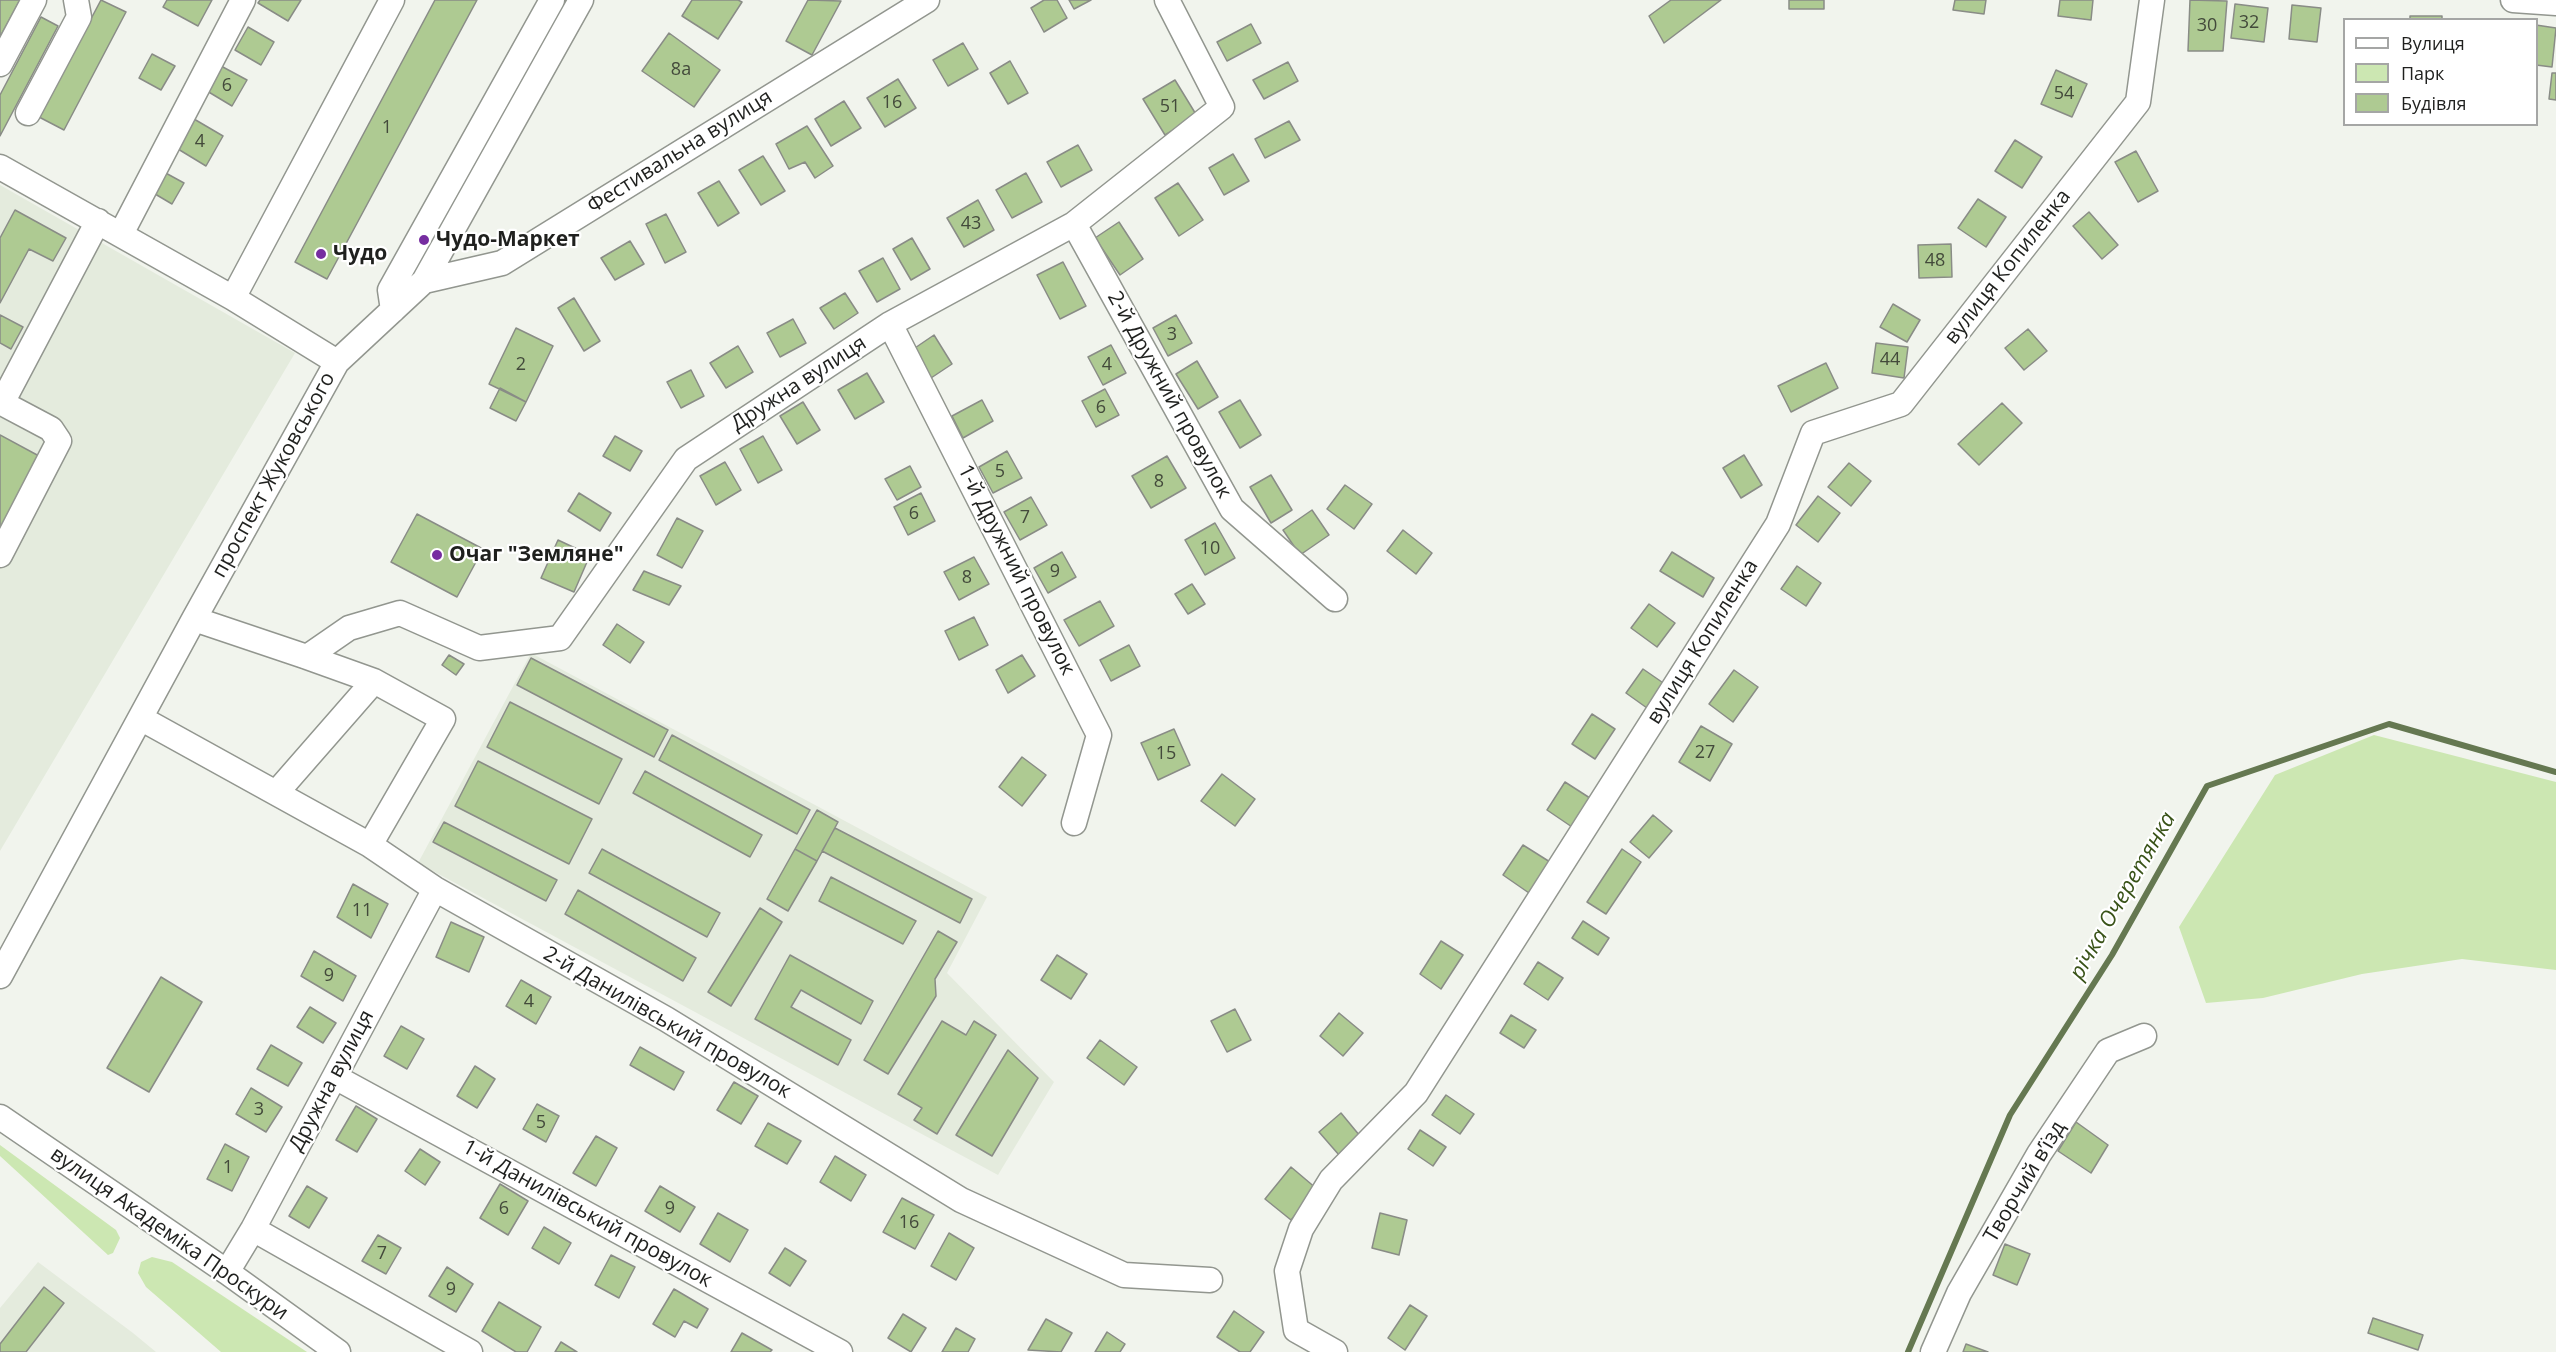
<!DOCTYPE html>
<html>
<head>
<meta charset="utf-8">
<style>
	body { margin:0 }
	#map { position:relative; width:2556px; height:1352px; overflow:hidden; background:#f1f4ed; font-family:"Open Sans",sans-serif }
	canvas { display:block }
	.legend { position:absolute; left:2343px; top:18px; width:195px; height:108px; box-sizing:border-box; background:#fff; border:2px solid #a5a6a5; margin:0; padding:8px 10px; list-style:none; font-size:18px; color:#1f201e }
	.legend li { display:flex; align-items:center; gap:12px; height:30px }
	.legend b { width:30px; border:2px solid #a5a6a5 }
</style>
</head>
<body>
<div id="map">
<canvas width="2556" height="1352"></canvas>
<ul class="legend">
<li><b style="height:8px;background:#fff"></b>Вулиця</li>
<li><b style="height:16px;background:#cce7b2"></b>Парк</li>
<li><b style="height:16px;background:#aeca92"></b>Будівля</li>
</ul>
</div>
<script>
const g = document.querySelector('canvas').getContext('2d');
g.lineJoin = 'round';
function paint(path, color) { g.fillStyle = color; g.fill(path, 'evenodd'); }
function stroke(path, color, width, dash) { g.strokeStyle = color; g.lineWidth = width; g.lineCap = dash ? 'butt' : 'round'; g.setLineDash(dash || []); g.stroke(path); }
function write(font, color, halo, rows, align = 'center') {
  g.font = font + ' "Open Sans",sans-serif'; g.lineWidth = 4.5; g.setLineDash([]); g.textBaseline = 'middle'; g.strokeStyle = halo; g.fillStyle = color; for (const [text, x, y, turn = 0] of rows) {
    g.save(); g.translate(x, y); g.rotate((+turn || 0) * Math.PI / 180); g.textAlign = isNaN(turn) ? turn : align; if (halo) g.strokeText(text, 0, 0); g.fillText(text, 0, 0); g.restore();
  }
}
const built = new Path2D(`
	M0,185L295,353L0,851Z
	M531,653L987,897L947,973L1054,1082L998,1175L418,863Z
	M38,1262L133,1333L156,1352H0V1308Z`);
const green = new Path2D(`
	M2374,735L2556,782V970L2462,959L2362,974L2263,998L2206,1003L2179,927L2275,775Z
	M0,1145L116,1230L120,1238L113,1253L108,1255L0,1156Z
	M152,1257L172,1262L307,1352H221L146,1287L138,1273L141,1262Z`);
const stream = new Path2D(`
	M1908,1352L2010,1115L2112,955L2207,786L2389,724L2556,772`);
const building = new Path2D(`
	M0,0H20L0,37Z
	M101,0L126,12L64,130L39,117Z
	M167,0H212L198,26L163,7Z
	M260,0H301L288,21L258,3Z
	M435,0H477L327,279L295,262Z
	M692,0H738L742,2L718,39L682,16Z
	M808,0L841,1L812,55L786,41Z
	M1044,0H1057L1067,18L1044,32L1031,8Z
	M1069,0H1091L1074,9Z
	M1671,0H1721L1664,43L1649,16Z
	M1789,0H1824V9H1789Z
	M1955,0H1986L1984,14L1953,10Z
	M2060,0H2093L2091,20L2058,16Z
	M2190,0L2227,1L2223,51H2188Z
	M2235,4L2268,8L2264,42L2231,38Z
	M2292,5L2321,8L2317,42L2289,39Z
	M2410,16H2442V20H2410Z
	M41,17L58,26L0,136V95Z
	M1251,24L1261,43L1227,61L1217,42Z
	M2536,25L2556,28L2552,67L2536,65Z
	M248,27L274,42L261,65L235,50Z
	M669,33L720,70L694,107L642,71Z
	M963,43L978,69L948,86L933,60Z
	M152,54L175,66L161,90L139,78Z
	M1010,61L1028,93L1008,104L990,73Z
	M1288,62L1298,81L1264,99L1253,80Z
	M221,66L247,80L232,106L207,91Z
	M2056,70L2087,84L2072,117L2041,104Z
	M2552,73H2556V100L2549,99Z
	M898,79L916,108L885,127L867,98Z
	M1175,80L1197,116L1165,135L1143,99Z
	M844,101L861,128L831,146L815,119Z
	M194,119L223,136L206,166L178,149Z
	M1289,121L1300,140L1265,158L1255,139Z
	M807,126L833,166L815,178L805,162L789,169L776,144Z
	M2015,140L2042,157L2022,188L1995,171Z
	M1078,145L1092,170L1061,187L1047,162Z
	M2136,151L2158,191L2138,202L2115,162Z
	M1233,154L1249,181L1224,195L1209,168Z
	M763,156L785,191L761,205L739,170Z
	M162,171L184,183L172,204L150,191Z
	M1026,173L1042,202L1012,218L996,190Z
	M719,181L739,213L718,226L698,193Z
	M1178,183L1203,220L1179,236L1155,198Z
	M1978,199L2006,217L1986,247L1958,228Z
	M978,200L994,230L964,247L947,218Z
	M15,210L66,238L53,261L29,249L0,303V238Z
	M2089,212L2118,245L2102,259L2073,226Z
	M666,214L686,252L665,263L646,224Z
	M1119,222L1143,259L1120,275L1095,238Z
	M912,238L930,269L911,280L893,249Z
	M630,241L644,264L615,280L601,258Z
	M1951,244L1952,277L1919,278L1918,245Z
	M883,258L900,289L877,302L859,271Z
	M1063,262L1086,306L1060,319L1037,275Z
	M845,293L858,313L834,329L820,308Z
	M574,298L600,341L584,351L558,308Z
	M1893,304L1920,320L1907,342L1880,327Z
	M0,315L23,327L11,349L0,343Z
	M1176,315L1192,343L1168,356L1153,328Z
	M793,319L806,343L780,357L767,333Z
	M516,328L553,346L526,402L489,384Z
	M2028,329L2047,351L2024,370L2005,348Z
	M934,335L952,364L928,380L909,352Z
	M1876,343L1908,347L1904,378L1872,373Z
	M1111,345L1126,373L1103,385L1088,357Z
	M738,346L753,372L726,388L710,363Z
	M1197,361L1218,397L1198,409L1176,374Z
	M1826,363L1838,388L1791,412L1778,386Z
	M691,370L704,396L681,408L667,382Z
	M867,373L884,402L855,419L838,390Z
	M500,388L526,402L516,421L490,408Z
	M1105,389L1119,415L1096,427L1082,401Z
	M982,400L993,421L963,438L952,416Z
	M1240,400L1261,435L1240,448L1219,412Z
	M803,402L820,430L797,444L780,416Z
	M2002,403L2022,423L1979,465L1958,444Z
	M0,435L39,456L0,530Z
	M615,436L642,451L630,471L603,456Z
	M763,436L782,470L758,483L740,449Z
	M1007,451L1022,478L993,493L979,467Z
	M1744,455L1762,485L1741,498L1723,468Z
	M1167,456L1186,488L1151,508L1132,476Z
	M725,462L741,490L716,505L700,476Z
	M1849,463L1871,481L1851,506L1828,487Z
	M910,466L921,487L897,500L885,479Z
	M1271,475L1292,510L1271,523L1250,487Z
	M1345,485L1372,504L1354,529L1327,509Z
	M579,493L611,513L600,531L568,511Z
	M921,493L935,521L908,535L894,507Z
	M1818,496L1840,513L1818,542L1796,525Z
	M1031,497L1047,525L1020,540L1004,512Z
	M1312,510L1329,535L1300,555L1283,530Z
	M417,514L483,549L457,597L391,562Z
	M677,518L703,531L682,568L657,555Z
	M1215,523L1235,558L1205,575L1185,540Z
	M1403,530L1432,553L1416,574L1387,551Z
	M558,540L590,555L574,592L541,578Z
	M1062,552L1076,577L1048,593L1034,568Z
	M1672,552L1714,578L1703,597L1660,571Z
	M974,557L989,584L959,600L944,572Z
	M1797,566L1821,583L1806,606L1781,589Z
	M644,571L681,586L669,605L633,590Z
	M1192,584L1205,604L1188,614L1175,594Z
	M1100,601L1114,626L1079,646L1064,620Z
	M1649,604L1675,623L1657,647L1631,628Z
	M974,617L988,645L959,660L945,631Z
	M617,624L644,642L630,663L603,645Z
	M1129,645L1140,666L1111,681L1100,660Z
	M449,655L464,664L456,675L442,665Z
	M1022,655L1035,676L1008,693L996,670Z
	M531,658L668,730L654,757L517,685Z
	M1643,669L1672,689L1654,713L1626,693Z
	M1734,670L1758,687L1733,722L1709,704Z
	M510,702L622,759L599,804L487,747Z
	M1592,714L1615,729L1595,759L1572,744Z
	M1701,726L1732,744L1710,781L1679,762Z
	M1174,729L1190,765L1158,780L1141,743Z
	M672,735L810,810L797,834L659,760Z
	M1022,757L1046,775L1022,806L999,787Z
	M478,761L592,819L569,864L455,806Z
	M645,771L762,835L750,857L633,793Z
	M1222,774L1255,799L1235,826L1201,801Z
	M1565,782L1593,800L1575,829L1547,810Z
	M817,810L838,822L817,861L795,849Z
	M1653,815L1672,831L1649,858L1630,842Z
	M444,822L557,880L546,901L433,842Z
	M835,828L972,899L960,923L822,851Z
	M1523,845L1550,862L1529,893L1503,875Z
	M602,849L720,913L707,937L589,873Z
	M795,849L817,861L788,911L767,899Z
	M1622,849L1641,862L1606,914L1587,902Z
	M831,877L916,921L903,944L819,901Z
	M353,884L388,904L371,938L337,917Z
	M578,890L696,958L683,981L565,914Z
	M760,908L782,922L731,1006L708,992Z
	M1583,921L1609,938L1598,955L1572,938Z
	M451,922L484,937L469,972L436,957Z
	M938,931L957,942L935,979L936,996L888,1074L864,1060Z
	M1441,941L1463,955L1441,989L1420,974Z
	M314,951L356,976L343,1001L301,976Z
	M790,955L873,1001L861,1024L801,990L791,1007L851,1040L838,1065L755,1019Z
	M1057,955L1087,974L1071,999L1041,980Z
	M1538,962L1563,978L1548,1000L1524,984Z
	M161,977L202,1002L149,1092L107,1068Z
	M521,980L551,997L536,1024L506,1006Z
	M310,1007L336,1023L323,1043L297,1027Z
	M1235,1009L1251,1040L1227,1052L1211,1021Z
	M1339,1013L1363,1033L1343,1056L1320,1036Z
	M1511,1015L1536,1030L1524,1048L1500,1033Z
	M942,1021L966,1035L974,1021L996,1035L937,1134L914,1120L922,1108L898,1094Z
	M401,1026L424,1039L407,1069L384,1056Z
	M1100,1040L1137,1067L1124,1085L1087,1058Z
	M271,1045L302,1063L288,1086L257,1069Z
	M640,1047L684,1072L674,1090L630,1065Z
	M1008,1050L1038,1078L992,1156L956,1135Z
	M475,1066L495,1079L477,1108L457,1096Z
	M734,1082L758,1096L741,1124L717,1110Z
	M251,1088L282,1107L266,1132L236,1114Z
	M1446,1095L1474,1114L1460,1134L1432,1115Z
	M537,1104L559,1116L546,1142L523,1129Z
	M356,1106L377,1119L357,1152L336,1140Z
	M1341,1113L1360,1136L1339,1155L1319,1132Z
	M2076,1122L2108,1145L2091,1173L2058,1151Z
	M768,1123L801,1141L787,1164L755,1146Z
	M1420,1130L1446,1147L1433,1166L1408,1149Z
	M596,1136L617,1148L596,1186L573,1173Z
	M225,1144L249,1157L232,1191L207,1179Z
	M420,1149L440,1162L425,1185L405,1171Z
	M835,1156L866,1175L851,1201L820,1182Z
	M1291,1167L1317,1189L1291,1220L1265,1199Z
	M500,1184L528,1201L508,1235L480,1218Z
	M307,1186L327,1198L309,1228L289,1216Z
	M660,1186L695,1207L680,1232L645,1211Z
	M902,1198L934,1215L915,1249L883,1232Z
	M718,1213L748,1230L730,1262L700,1244Z
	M1380,1213L1407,1220L1399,1255L1372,1248Z
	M544,1227L571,1243L559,1264L532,1248Z
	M949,1233L974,1248L956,1280L931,1266Z
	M378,1235L401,1248L386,1274L362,1261Z
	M2005,1244L2030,1254L2017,1285L1993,1275Z
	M785,1248L806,1261L790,1286L769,1273Z
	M611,1255L635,1267L619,1298L595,1285Z
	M447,1267L473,1284L456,1312L429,1296Z
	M44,1287L64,1303L26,1352H0V1344Z
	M674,1289L708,1309L697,1328L684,1321L675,1337L653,1324Z
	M499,1302L541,1327L527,1352H516L482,1331Z
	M1410,1305L1427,1316L1405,1350L1388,1338Z
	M1234,1311L1264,1332L1250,1352H1240L1217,1337Z
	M903,1314L926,1328L911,1352L888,1338Z
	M2373,1318L2423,1335L2418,1350L2368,1333Z
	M1046,1319L1072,1333L1061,1352L1028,1350Z
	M956,1328L975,1339L968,1352H942Z
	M1107,1332L1125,1344L1120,1352H1095Z
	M742,1333L772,1350L770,1352H731Z
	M561,1342L577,1352H555Z
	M1966,1344L1988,1352H1963Z`);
const minor = new Path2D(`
	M2513,0L2556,3
	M0,64L34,0
	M28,113L79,17L76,0
	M0,167L233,298L337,362
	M1074,224L1232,509L1335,599
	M121,234L243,0
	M424,281L502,263L927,0
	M233,298L392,0
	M393,310L390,290L552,0
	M890,324L1099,735L1074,823
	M0,402L2,403L98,221
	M0,555L59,441L51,429L2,403
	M194,619L307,657L349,628L400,613L479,648L560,638L686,459L890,324L1074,224L1222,107L1167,0
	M307,657L374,681L443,719L370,845
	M142,719L370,845L435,889L666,1019L961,1200L1124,1275L1210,1280
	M277,792L374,681
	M0,976L194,619L337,362L424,281L581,0
	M335,1077L840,1352
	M0,1117L227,1272L338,1352
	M253,1229L470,1352
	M227,1272L253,1229L435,889
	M1335,1352L1296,1330L1287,1271L1301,1229L1331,1180L1416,1093L1778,524L1813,433L1901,404L2138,102L2152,0
	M1933,1352L1959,1293L2039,1154L2108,1051L2144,1036`);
const markers = [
	[424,240,6,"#762da0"],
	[321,254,6,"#762da0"],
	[437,555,6,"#762da0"]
];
const numberNames = [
	["32",2249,23],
	["30",2207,26],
	["8а",681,70],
	["6",227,86],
	["54",2064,94],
	["16",892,103],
	["51",1170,107],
	["1",387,128],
	["4",200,142],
	["43",971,224],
	["48",1935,261],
	["3",1172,335],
	["44",1890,360],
	["2",521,365],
	["4",1107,365],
	["6",1101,408],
	["5",1000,472],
	["8",1159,482],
	["6",914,514],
	["7",1025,518],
	["10",1210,549],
	["9",1055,572],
	["8",967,578],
	["27",1705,753],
	["15",1166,754],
	["11",362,911],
	["9",329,976],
	["4",529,1002],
	["3",259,1110],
	["5",541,1123],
	["1",228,1168],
	["6",504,1209],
	["9",670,1209],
	["16",909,1223],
	["7",382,1254],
	["9",451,1290]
];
const streetNames = [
	["Фестивальна вулиця",680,152,-32],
	["вулиця Копиленка",2008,267,-52],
	["Дружна вулиця",799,384,-33],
	["2-й Дружний провулок",1169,395,61],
	["проспект Жуковського",274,475,-61],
	["1-й Дружний провулок",1016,570,63],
	["вулиця Копиленка",1703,642,-58],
	["2-й Данилівський провулок",667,1023,30],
	["Дружна вулиця",332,1081,-62],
	["Творчий в’їзд",2025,1182,-59],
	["1-й Данилівський провулок",587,1214,29],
	["вулиця Академіка Проскури",169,1234,35]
];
const poiNames = [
	["Чудо-Маркет",436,240],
	["Чудо",333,254],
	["Очаг \"Земляне\"",449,555]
];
const waterNames = [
	["річка Очеретянка",2123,896,-60]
];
paint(built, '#e4ebdd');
paint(green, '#cce7b2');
stroke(stream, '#657851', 6);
paint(building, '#aeca92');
stroke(building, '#898c86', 1.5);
stroke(minor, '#92968f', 27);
stroke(minor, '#fff', 24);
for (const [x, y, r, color] of markers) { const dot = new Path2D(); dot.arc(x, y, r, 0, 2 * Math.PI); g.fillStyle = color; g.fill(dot); stroke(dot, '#fff', 2); }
write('18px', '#434a3b', null, numberNames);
write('21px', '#1f201e', '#fff', streetNames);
write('bold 21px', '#1f201e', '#fff', poiNames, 'left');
write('italic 22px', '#395318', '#fff', waterNames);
</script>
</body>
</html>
